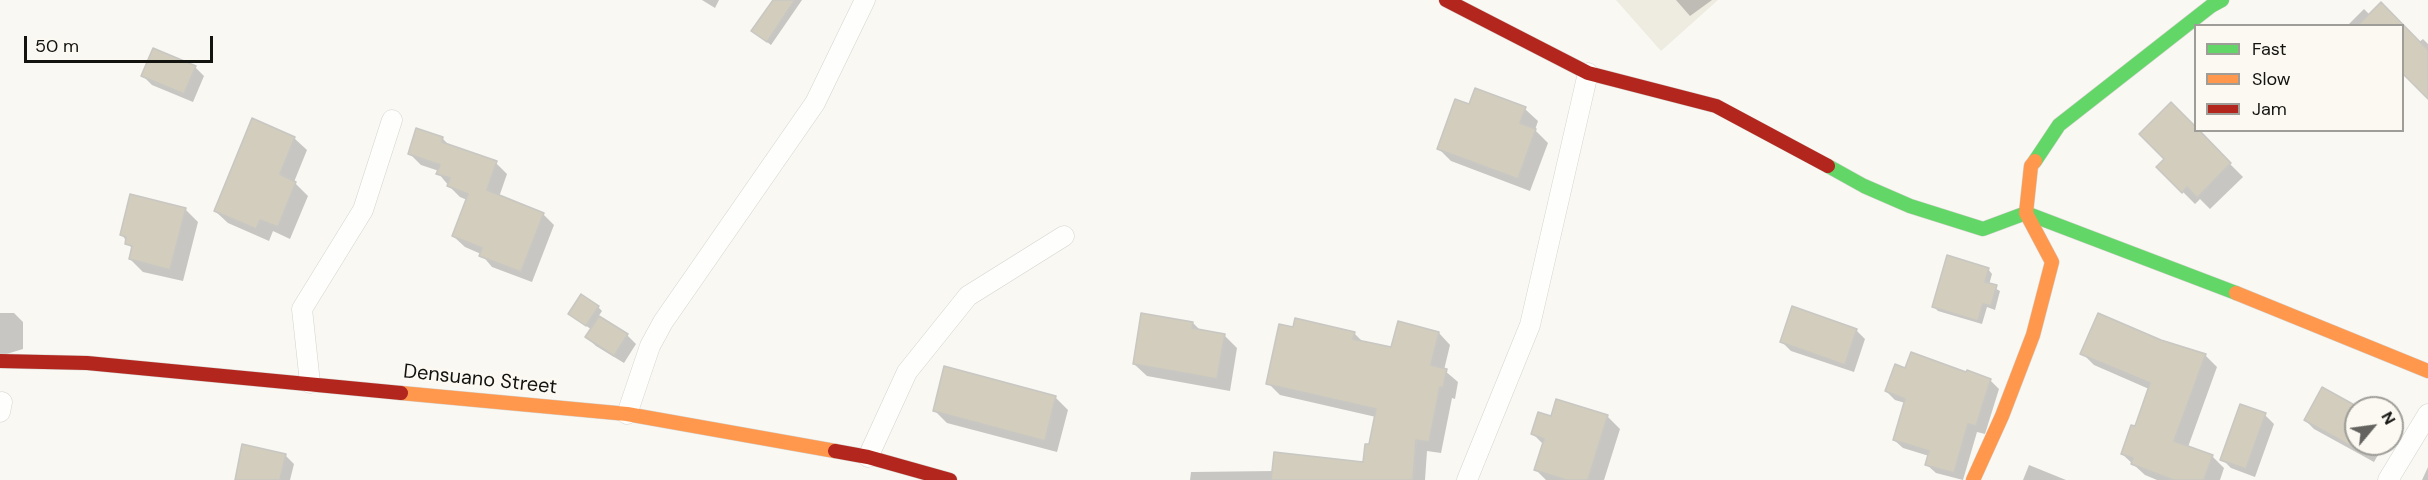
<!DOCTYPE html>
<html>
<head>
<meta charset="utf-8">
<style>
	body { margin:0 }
	#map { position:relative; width:2428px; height:480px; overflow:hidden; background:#f9f8f3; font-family:"DM Sans",sans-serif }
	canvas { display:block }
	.legend { position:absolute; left:2194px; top:24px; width:210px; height:108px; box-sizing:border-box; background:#fbf9f1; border:2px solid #9e9d97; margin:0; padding:8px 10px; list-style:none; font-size:18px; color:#131310 }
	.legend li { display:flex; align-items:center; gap:12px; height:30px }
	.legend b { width:30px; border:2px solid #9e9d97 }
	.north { position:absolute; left:2344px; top:396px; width:60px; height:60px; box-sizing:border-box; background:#fbf9f1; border:2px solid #9e9d97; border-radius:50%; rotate:61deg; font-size:16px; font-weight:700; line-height:24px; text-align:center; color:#131310 }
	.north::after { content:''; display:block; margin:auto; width:21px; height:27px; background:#64635f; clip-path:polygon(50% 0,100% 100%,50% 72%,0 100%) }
	.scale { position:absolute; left:24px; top:36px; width:189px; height:27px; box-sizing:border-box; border:3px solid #131310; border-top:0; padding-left:8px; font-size:18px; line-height:21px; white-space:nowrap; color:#131310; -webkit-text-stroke:4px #fbf9f1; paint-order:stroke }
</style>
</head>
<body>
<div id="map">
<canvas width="2428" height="480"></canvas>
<ul class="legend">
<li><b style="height:8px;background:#63d668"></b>Fast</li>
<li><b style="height:8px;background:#ff974d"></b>Slow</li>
<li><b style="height:8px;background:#b3261e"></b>Jam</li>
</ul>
<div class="north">N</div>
<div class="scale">50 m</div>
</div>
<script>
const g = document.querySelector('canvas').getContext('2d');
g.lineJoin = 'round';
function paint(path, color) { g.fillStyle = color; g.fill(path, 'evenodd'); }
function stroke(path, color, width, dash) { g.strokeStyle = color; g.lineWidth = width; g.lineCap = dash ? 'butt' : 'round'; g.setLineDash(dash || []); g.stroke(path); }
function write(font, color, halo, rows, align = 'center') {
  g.font = font + ' "DM Sans",sans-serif'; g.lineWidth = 6; g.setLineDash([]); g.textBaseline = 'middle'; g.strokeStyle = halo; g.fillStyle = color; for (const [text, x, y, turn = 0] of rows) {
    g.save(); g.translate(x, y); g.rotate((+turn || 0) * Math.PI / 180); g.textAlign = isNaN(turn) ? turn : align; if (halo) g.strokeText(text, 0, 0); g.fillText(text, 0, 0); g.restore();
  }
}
const built = new Path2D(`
	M1616,0H1718L1661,51Z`);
const shadow = new Path2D(`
	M702,0H719L715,8Z
	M775,0H802L771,45L753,31Z
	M1676,0H1712L1690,16Z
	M2364,9L2370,15L2394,17L2419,42L2423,39L2428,44V97L2404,73L2402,75V26H2347Z
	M195,67L204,76L193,102L152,85L143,76Z
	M1476,90L1525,109L1538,121L1535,130L1548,143L1530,191L1451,161L1439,149L1470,106Z
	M2196,130L2243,177L2210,209L2200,199L2195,204L2158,167Z
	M294,138L307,150L294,182L308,196L290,239L273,231L269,241L228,223L215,211Z
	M442,138L451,147L496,163L507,174L499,197L543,214L554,225L532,282L492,267L481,254L465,247L453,236L467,200L460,197L449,186L438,173L439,171L421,165L410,154Z
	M185,209L198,222L183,281L143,272L130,259L133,250L122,235Z
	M1988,269L1992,274L1989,285L2000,291L1995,310L1987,307L1982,324L1938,311L1934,307Z
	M598,307L602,311L598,317L627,335L636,344L624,363L596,346L587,337L592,330L570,314Z
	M0,313H14L23,322V349L0,356Z
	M1193,323L1201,331L1224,335L1237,348L1230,391L1147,376L1134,364Z
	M1295,329L1354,333L1364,343L1392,349L1439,333L1450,345L1444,370L1458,382L1455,399L1452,398L1441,453L1427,451L1425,480H1190L1191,472L1274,471L1365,464L1376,417L1280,395L1268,383Z
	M1856,330L1865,339L1854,372L1791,351L1782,342Z
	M2160,341L2205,355L2217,367L2188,447L2212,456L2224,468L2220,480H2157L2145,475L2134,465L2122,454L2136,428L2149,389L2094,365L2082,353Z
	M1906,370L1990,380L1999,389L1985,434L1977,432L1963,480L1936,473L1927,465L1929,456L1903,448L1894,440L1905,403L1895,400L1886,391Z
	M2322,389L2357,408L2356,444H2384L2374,462L2314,429L2305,420Z
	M1055,397L1068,410L1057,452L947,423L934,410Z
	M2265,415L2274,424L2255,477L2231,468L2222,459Z
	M1607,416L1620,429L1604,480H1546L1536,470L1544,445L1533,434L1552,418Z
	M285,455L294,464L290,480H236Z
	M2029,465L2066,480H2023Z
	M2428,467V480H2422Z`);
const building = new Path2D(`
	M773,0H795L767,42L751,31Z
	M2381,2L2428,50V99L2403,74V26H2357Z
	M153,48L196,66L184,94L141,76Z
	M1475,88L1526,107L1520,123L1536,129L1518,179L1437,149L1455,99L1469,104Z
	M2171,102L2196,127V130H2199L2231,163L2197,198L2187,187L2182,193L2156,167L2164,159L2139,134Z
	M252,118L295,137L280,174L296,182L278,227L260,220L256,229L214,211Z
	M416,128L443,137L442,142L497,161L487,190L544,213L521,272L479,256L482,248L452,236L468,194L447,186L450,178L436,174L440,165L408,154Z
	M130,194L186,208L170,270L129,259L132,246L125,244L126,237L120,235Z
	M1947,255L1989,268L1985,282L1997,285L1991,306L1983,304L1978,321L1932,307Z
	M581,294L599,306L586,326L568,314Z
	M1792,306L1857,329L1845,365L1780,342Z
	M1141,313L1193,322L1192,328L1225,334L1217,379L1133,364Z
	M2098,313L2161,340L2206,354L2174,441L2213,455L2204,480H2173L2131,464L2133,458L2121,454L2131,425L2135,426L2150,383L2080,354Z
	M599,316L628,334L614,356L585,337Z
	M1295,318L1355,332L1353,339L1391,347L1398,321L1439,332L1431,365L1447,369L1443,388L1440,387L1429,442L1416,440L1413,480H1271L1274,452L1363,462L1365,444H1369L1376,409L1266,384L1279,324L1293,327Z
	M1911,352L1966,372L1967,370L1991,379L1976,426L1968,424L1954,473L1925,465L1929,451L1893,440L1905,399L1885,391L1895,364L1905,368Z
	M944,366L1056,396L1045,441L933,411Z
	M2322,387L2360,408H2356V444H2370L2365,454L2304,420Z
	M1556,399L1608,415L1588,480H1566L1534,470L1544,439L1531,434L1538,412L1551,416Z
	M2240,404L2266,413L2246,469L2220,460Z
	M242,444L286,454L280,480H235Z`);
const street = new Path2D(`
	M310,383L302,309L363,210L392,120
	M0,412L2,402
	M627,414L650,346L663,322L815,103L865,0
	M868,457L907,372L968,296L1064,236
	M1467,480L1530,325L1588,73
	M2388,480L2428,414`);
const fast = new Path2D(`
	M2035,161L2059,125L2211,6L2222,0
	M1828,166L1864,186L1910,206L1983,229L2026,213L2236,293`);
const slow = new Path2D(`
	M2236,293L2428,371
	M401,393L627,414L835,451
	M1973,480L2002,416L2033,335L2052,262L2026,213L2031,166L2035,161`);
const jam = new Path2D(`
	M1446,0L1588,73L1716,106L1828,166
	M0,361L87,363L401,393
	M835,451L868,457L950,480`);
const streetNames = [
	["Densuano Street",480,380,6]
];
paint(built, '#eeebe1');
paint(shadow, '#0003');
paint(building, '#d2cdbc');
stroke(building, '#c8c7c3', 1.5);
stroke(street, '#d4d3cf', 21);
stroke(fast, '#d4d3cf', 15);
stroke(slow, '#d4d3cf', 15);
stroke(jam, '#d4d3cf', 15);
stroke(street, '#fefefd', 20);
stroke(fast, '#63d668', 14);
stroke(slow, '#ff974d', 14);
stroke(jam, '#b3261e', 14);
write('20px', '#131310', '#fbf9f1', streetNames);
</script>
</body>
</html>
